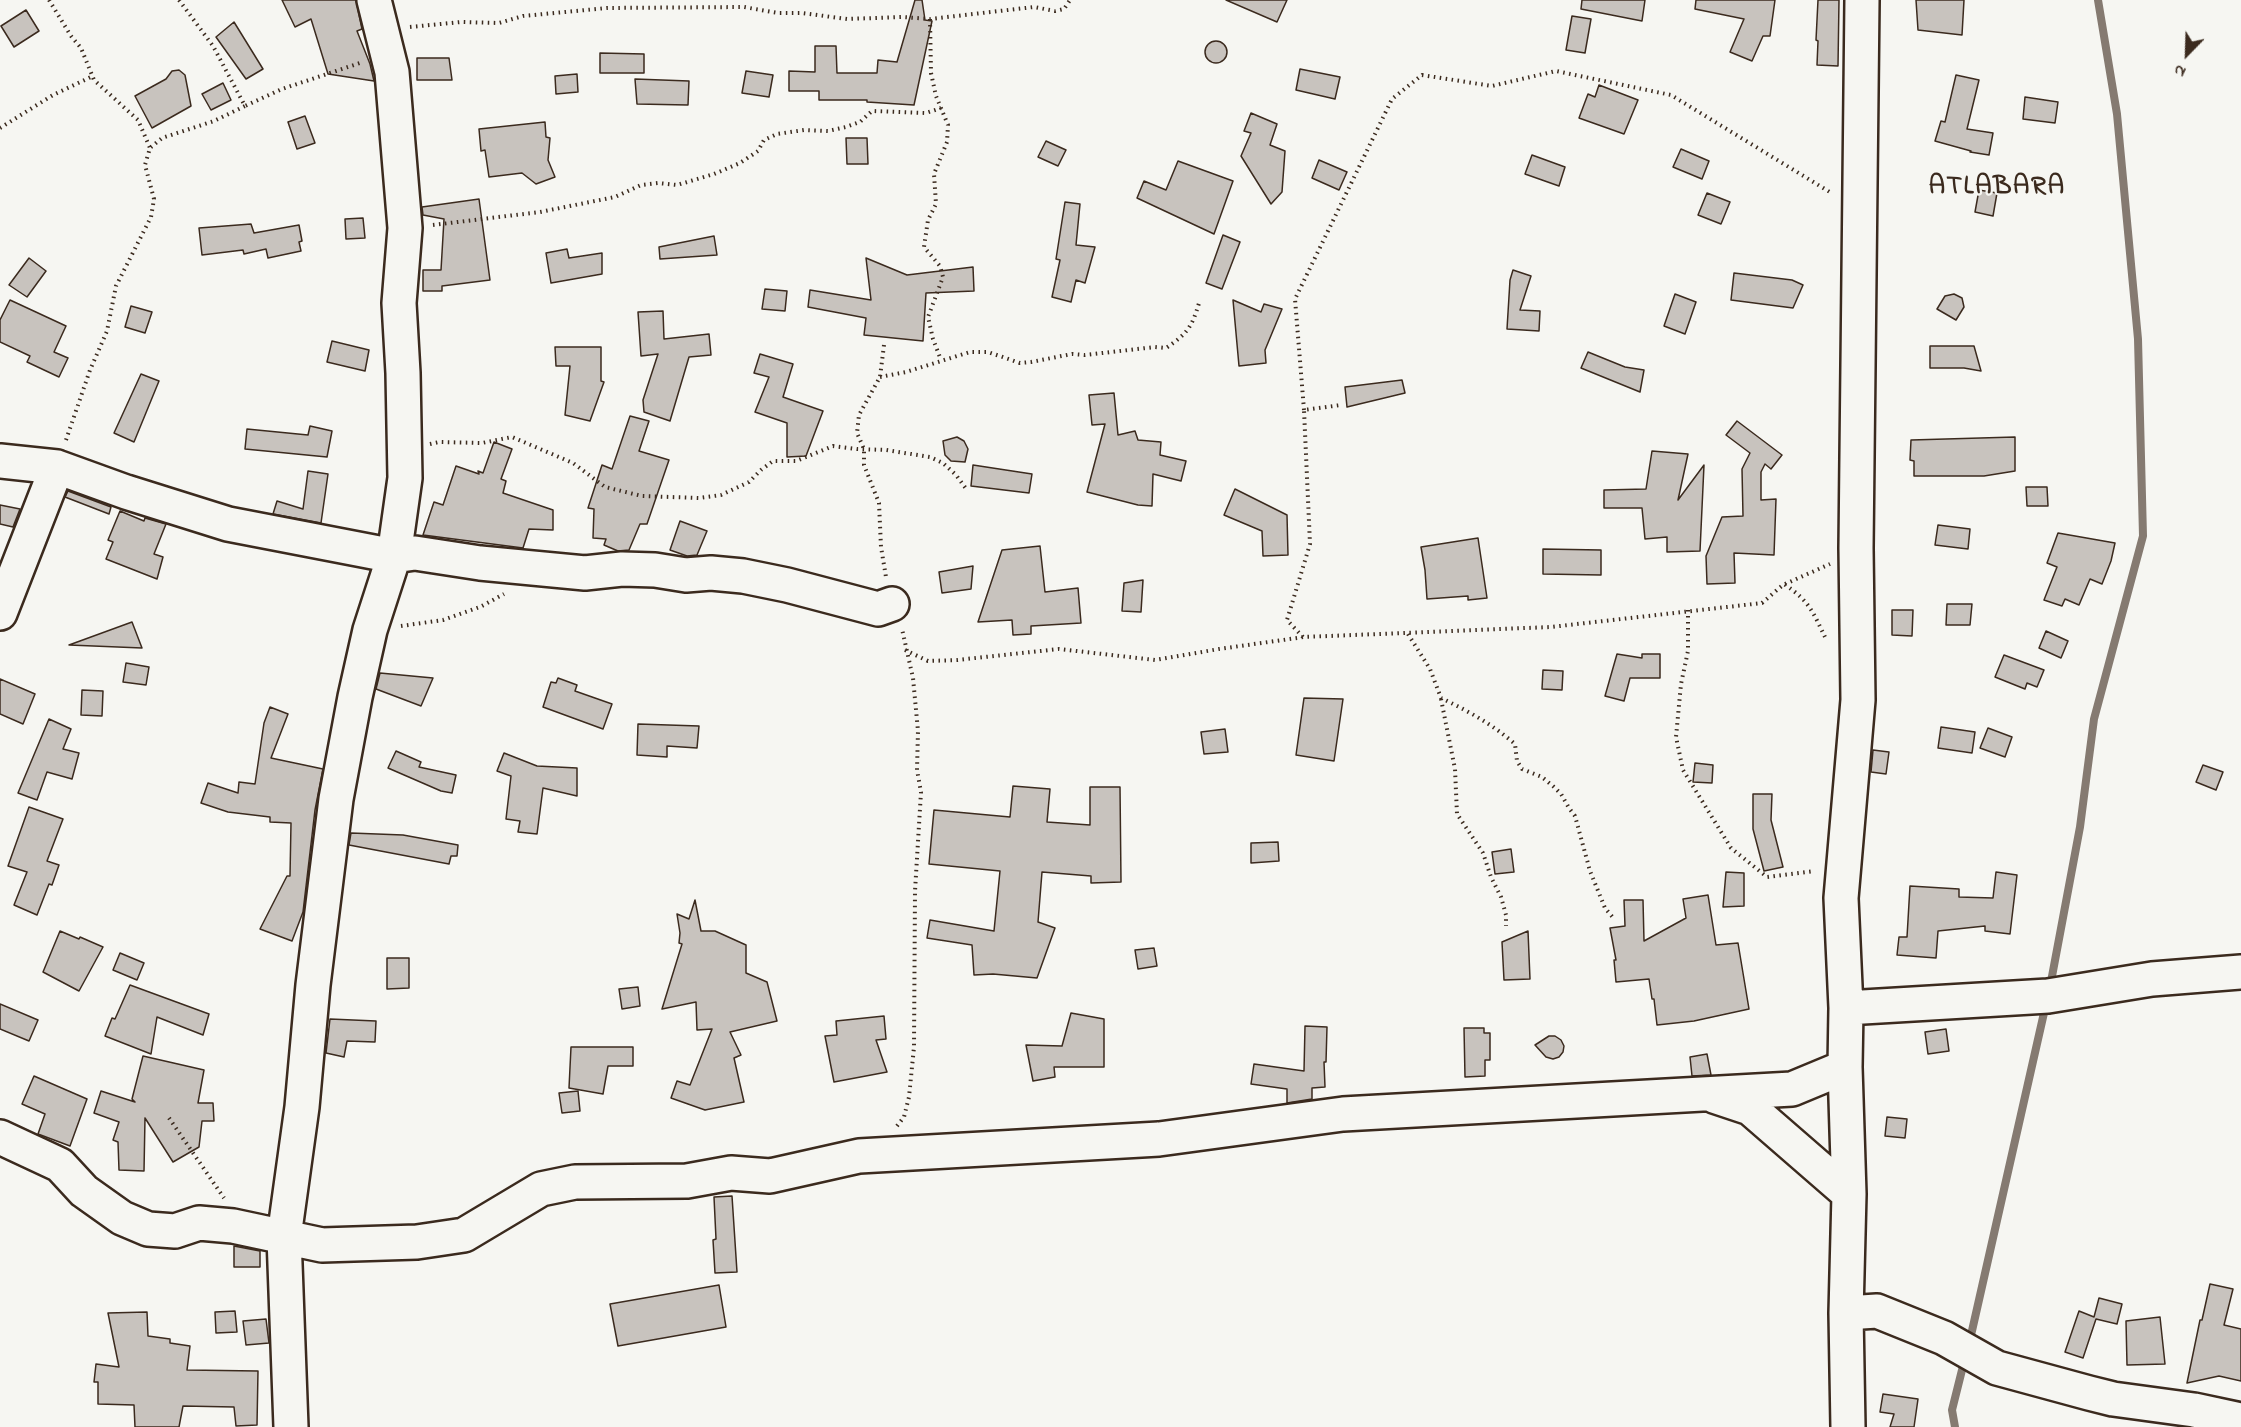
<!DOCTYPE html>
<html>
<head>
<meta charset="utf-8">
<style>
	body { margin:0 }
	#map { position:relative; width:2241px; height:1427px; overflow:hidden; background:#f6f6f2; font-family:"Indie Flower",sans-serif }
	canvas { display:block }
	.north { position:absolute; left:2157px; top:24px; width:60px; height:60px; -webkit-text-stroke:4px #f6f6f2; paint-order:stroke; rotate:203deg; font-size:16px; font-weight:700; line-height:24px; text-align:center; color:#3b2a1e }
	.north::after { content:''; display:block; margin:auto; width:21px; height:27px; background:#3b2a1e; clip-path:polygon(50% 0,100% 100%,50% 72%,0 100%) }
</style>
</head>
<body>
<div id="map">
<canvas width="2241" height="1427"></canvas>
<div class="north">N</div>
</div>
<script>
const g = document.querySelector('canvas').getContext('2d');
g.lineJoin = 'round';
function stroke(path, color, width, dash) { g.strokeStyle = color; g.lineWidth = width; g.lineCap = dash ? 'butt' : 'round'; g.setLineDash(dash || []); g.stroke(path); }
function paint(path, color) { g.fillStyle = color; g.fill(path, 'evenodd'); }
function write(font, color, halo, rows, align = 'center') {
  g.font = font + ' "Indie Flower",sans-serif'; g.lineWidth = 4.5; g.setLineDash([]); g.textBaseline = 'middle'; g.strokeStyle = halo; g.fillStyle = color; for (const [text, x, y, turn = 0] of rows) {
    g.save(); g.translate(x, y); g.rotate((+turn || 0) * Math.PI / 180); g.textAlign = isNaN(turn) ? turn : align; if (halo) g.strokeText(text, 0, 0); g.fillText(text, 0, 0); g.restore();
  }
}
const stream = new Path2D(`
	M2050,987L2080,827L2094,719L2143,536L2138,339L2117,114L2098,0
	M1969,1344L2046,1004
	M1955,1427L1952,1410L1965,1358`);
const building = new Path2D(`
	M282,0H356L362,29L357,31L370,64L374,81L328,74L311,19L295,27Z
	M915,0H922L925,20L932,21L914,105L867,102V100H819V91H789V71L815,72V46H836L837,73H877L878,60L897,62Z
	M1226,0H1287L1277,22Z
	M1582,0H1645L1642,21L1581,9Z
	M1696,0H1775L1770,36H1763L1752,61L1730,52L1744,19L1695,9Z
	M1818,0H1839L1838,66L1817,65L1818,41L1816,40Z
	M1916,0H1964L1962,35L1918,30Z
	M26,10L39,31L14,47L1,26Z
	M1572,16L1591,19L1585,53L1566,50Z
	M234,22L263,69L246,79L216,37Z
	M1205 52a11 11 0 1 1 22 0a11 11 0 1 1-22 0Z
	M600,53L644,54V73H600Z
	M417,58H449L452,80H417Z
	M1300,69L1340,77L1335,99L1296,90Z
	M179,70L185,75L191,106L152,128L135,96L166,79L172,71Z
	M746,71L773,75L769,97L742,93Z
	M577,74L578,92L556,94L555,76Z
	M1956,75L1979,80L1967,129L1993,133L1989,155L1970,152L1971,151L1935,141L1941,121L1945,122Z
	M635,79L689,81L688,105L637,104Z
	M223,83L231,100L211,110L202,94Z
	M1599,85L1638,100L1624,134L1579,118L1588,94L1595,97Z
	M2025,97L2058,102L2055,123L2023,119Z
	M1251,113L1277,124L1270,145L1285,151L1282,192L1271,204L1241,156L1251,133L1244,131Z
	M305,116L315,143L297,149L288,122Z
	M545,122L546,137L550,138L548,160L555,177L536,184L522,173L489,177L485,150L481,151L479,129Z
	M846,138H867L868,164H847Z
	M1046,141L1066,150L1058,166L1038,157Z
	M1681,149L1709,161L1702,179L1673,167Z
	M1532,155L1565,167L1559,186L1525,174Z
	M1319,160L1347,172L1339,190L1312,178Z
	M1178,161L1233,181L1214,234L1137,198L1144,181L1166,190Z
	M1979,190L1997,193L1993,216L1975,212Z
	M1707,193L1730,202L1721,224L1698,215Z
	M479,199L490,280L442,286V291H423V270H441L444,219L423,215L422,207Z
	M1065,202L1080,204L1076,245L1095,247L1085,283L1076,280L1071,302L1052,297L1060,260L1056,259Z
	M363,218L365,238L346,239L345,219Z
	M251,224L254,233L299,225L302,241L299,242L301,251L268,258L266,249L244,254L243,250L202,255L199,228Z
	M1223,235L1240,242L1222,289L1206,283Z
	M714,236L717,255L660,259L659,247Z
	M567,249L569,258L602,253V274L551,283L546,253Z
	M29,258L46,271L27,297L9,285Z
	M866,258L907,275L973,267L974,291L926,293L923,341L864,335L866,318L808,307L810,290L871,300Z
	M1513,270L1531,276L1520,310L1540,311L1539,331L1507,329L1510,280Z
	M1734,273L1792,280L1803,285L1793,308L1731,300Z
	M765,289L787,291L785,311L762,309Z
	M1675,294L1696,302L1685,334L1664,326Z
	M1954,294L1962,298L1964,307L1956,320L1937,309L1945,296Z
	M10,300L66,326L54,352L68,358L59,377L27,362L30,356L0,342V320Z
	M1233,300L1261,312L1264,304L1282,309L1265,350L1266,363L1239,366Z
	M131,306L152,312L145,333L125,327Z
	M663,311L664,339L709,334L711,355L689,357L670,421L644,412L643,400L658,354L641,356L638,312Z
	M332,341L369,350L365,371L327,362Z
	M1930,346H1974L1981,371L1964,368H1930Z
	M555,347H601V381L604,382L590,421L565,415L570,366H556Z
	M1588,352L1625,367L1644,370L1640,392L1581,368Z
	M760,354L793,364L783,397L823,411L806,456L787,457V423L755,412L769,377L754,373Z
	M141,374L159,381L134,442L114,433Z
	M1402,380L1405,393L1347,407L1345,387Z
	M1114,393L1118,435L1135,431L1138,440L1161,442L1160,455L1186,461L1181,481L1153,474L1152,506L1138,505L1087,492L1105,424L1092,425L1089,395Z
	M630,416L649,421L639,451L669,460L647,524H640L629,550L618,551L604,545L606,539L593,538L594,509L588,508L602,465L612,469Z
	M1737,421L1782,455L1771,469L1765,464L1761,472V500L1776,499L1774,555L1734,553L1735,583L1707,584L1706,556L1722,517L1743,516L1742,469L1750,453L1726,435Z
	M310,426L332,431L327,457L245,449L247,429L308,435Z
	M957,437L964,441L968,449L965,462L951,461L945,455L943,441Z
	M2015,437V471L1984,476H1914V461L1910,460L1911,440Z
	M494,442L512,449L501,479L506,481L503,493L553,510V530L529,529L523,548L423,535L434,502L443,505L456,466L479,474L478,471L483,473Z
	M1652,451L1688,454L1678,500L1704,465L1700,551L1667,552V537L1645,539L1642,508H1604V490L1646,489Z
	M973,465L1032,474L1029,493L971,486Z
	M308,471L328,474L321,523L273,514L277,501L303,509Z
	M2026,487H2047L2048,506H2027Z
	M1235,489L1287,515L1288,555L1263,556L1262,531L1224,515Z
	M68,491L111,507L109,514L65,497Z
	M0,505L20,509L13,527L0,524Z
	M120,511L144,521L145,518L166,524L154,554L163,557L157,579L106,559L113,542L108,540Z
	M680,521L707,531L697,555L687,556L670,550Z
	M1938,525L1970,529L1968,549L1935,545Z
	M2058,533L2115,543L2111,561L2102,584L2090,579L2079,605L2065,599L2062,606L2044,600L2057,567L2047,563Z
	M1478,538L1487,598L1468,600V596L1427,599L1425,570L1421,547Z
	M1040,546L1045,592L1078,588L1081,623L1031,626V634L1013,635L1012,620L978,622L1002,550Z
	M1543,549L1601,550V575L1543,574Z
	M973,566L971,589L942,593L939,572Z
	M1143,580L1141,612L1122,611L1124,583Z
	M1947,604H1972L1970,625H1946Z
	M1892,610H1913L1912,636L1892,635Z
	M132,622L142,648L69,645Z
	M2046,631L2068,641L2061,658L2039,648Z
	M1617,654L1642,658V654H1660V678H1630L1624,701L1605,696Z
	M2004,655L2044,670L2037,687L2027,683L2025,689L1995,677Z
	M126,663L149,667L146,685L123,682Z
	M1543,670L1563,671L1562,690L1542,689Z
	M380,673L433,678L421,706L376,689Z
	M558,678L577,685L575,691L612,704L603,729L543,707L551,682L556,683Z
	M0,679L35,694L23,724L0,714Z
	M82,690L103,691L102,716L81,715Z
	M1304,698L1343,699L1334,761L1296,755Z
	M270,707L288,714L271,758L323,769L315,810L303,912L292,941L260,929L287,876H290L291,823L270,822V817L228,812L201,803L208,783L238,793L239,782L255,784L264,723Z
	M49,719L71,729L63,749L79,753L72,779L47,772L37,800L18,793Z
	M638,724L699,726L697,748L667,746V757L637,755Z
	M1941,727L1975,732L1972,753L1938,748Z
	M1988,728L2012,737L2005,757L1980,748Z
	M1225,729L1228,752L1204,754L1201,732Z
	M1873,750L1889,752L1886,774L1871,772Z
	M396,751L421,762L419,767L456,775L452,793L441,791L388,768Z
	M504,753L537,766L577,768V796L543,788L537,834L518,832L520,821L506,819L511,776L497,771Z
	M1695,763L1713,765L1712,783L1693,782Z
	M2203,765L2223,772L2216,790L2196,782Z
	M1013,786L1050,789L1047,822L1090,825V787H1120L1121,882L1091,883V876L1042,872L1038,922L1055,928L1037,978L993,974L974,975L972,945L927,938L930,920L994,931L1000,871L929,864L934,810L1010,817Z
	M1753,794H1772L1771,820L1783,867L1764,871L1753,829Z
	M29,807L63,819L47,861L59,865L52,885L49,884L37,915L14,905L27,872L8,866Z
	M351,833L403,835L458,845L457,856H451L449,864L349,845Z
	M1278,842L1279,861L1251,863V843Z
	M1511,849L1514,872L1495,874L1492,852Z
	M1726,872L1744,873V906L1723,907Z
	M1996,872L2017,875L2010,934L1985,931V926L1938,931L1936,958L1897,955L1899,937H1907L1910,886L1959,889V897L1993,898Z
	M1708,895L1716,945L1738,943L1749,1009L1694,1021L1657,1025L1654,999H1652L1649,979L1616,982L1614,960H1616L1610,928L1625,926L1624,900H1643L1644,941L1686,918L1683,899Z
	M695,900L701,931H715L746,945V973L767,982L777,1021L730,1032L741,1055L734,1058L744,1102L705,1110L671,1098L677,1081L690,1085L712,1029L697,1030L696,1002L662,1009L682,944L679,943L680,933L677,914L689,919Z
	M60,931L79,939L80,937L103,947L79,991L43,972Z
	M1528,931L1530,979L1504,980L1502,942Z
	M1154,948L1157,966L1138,969L1135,950Z
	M120,953L144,963L137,980L113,970Z
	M387,958H409V988L387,989Z
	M130,985L209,1014L203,1035L157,1017L151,1054L105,1036L112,1018L115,1019Z
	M638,987L640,1006L622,1009L619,989Z
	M0,1004L38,1020L29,1041L0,1029Z
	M1071,1013L1104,1019V1067H1054L1055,1077L1033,1081L1026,1045L1062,1046Z
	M884,1016L886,1039L876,1040L887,1072L834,1082L825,1036L837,1035L836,1021Z
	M330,1019L376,1021L375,1042L347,1041L344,1057L326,1053Z
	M1305,1026L1327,1027L1326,1062H1324L1325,1087L1312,1088V1099L1287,1103V1089L1251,1084L1254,1064L1304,1071Z
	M1464,1028H1484V1033H1490V1060H1485V1076L1465,1077Z
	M1946,1029L1949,1051L1928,1054L1925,1032Z
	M1549,1036H1555L1561,1040L1564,1046L1563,1052L1559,1057L1553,1059L1546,1057L1535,1045Z
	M571,1047H633V1066H608L603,1094L569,1088Z
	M1707,1054L1711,1075L1692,1076L1690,1057Z
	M143,1056L204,1070L198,1103H213L214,1121H202L199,1147L173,1162L145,1118L144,1171L119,1170L118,1142L113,1140L119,1122L94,1113L101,1091L135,1102L132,1099Z
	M34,1076L87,1099L70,1146L38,1134L45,1114L22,1104Z
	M578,1091L580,1111L562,1113L559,1093Z
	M1887,1117L1907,1119L1905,1138L1885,1136Z
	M732,1196L737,1272L715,1273L713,1240L716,1239L714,1197Z
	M234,1246L260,1251V1267H234Z
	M2210,1284L2233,1289L2224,1325L2241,1329V1381L2219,1376L2187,1383L2200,1320H2202Z
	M719,1285L726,1327L618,1346L610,1304Z
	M2099,1298L2122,1304L2117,1324L2096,1319L2083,1358L2065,1352L2079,1311L2094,1317Z
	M235,1311L237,1332L216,1333L215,1312Z
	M147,1312L148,1336L170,1339V1343L190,1346L187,1370L258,1371L257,1425L236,1426L234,1407L183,1406L179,1427H135L134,1405L98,1404V1382H94L96,1364L119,1367L108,1313Z
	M2160,1317L2165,1364L2127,1365L2126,1321Z
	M266,1319L269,1343L246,1345L243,1321Z
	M1883,1394L1918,1399L1914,1427H1890L1894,1414L1880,1412Z`);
const path = new Path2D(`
	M49,0L71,36L81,48L94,80L138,120L150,148
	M179,0L213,46L245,106L282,89L360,63
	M930,19L931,73L936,96L948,125L947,142L934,174L936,204L928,220L924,247L940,266L943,277L928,317L933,339L941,360
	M410,27L461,22L499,23L523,16L607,8L744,7L778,13H802L847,19L902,17L930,19L1034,7L1055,11L1064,9L1070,0
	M0,128L53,95L93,76
	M433,225L540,212L615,197L641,185L658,183L677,185L714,174L740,163L758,151L764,140L777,134L804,130L828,131L846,127L860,122L872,111L926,113L941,108
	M884,345L880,377L859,415L857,433L864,449V465L879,503L881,547L886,577
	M880,377L906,372L970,352H988L1020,363L1031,362L1072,354L1085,355L1155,347L1166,348C1187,334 1192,327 1199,303
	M1304,410L1295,299L1392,99L1422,75L1492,86L1556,71L1671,95L1833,194
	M66,440L90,370L107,331L116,286L151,217L154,199L145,165L150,148L162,138L214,121L245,106
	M430,444L439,442L482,443L512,437L573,463L605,487L642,496L699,498L721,495L749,482L761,470L773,461H796L833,446L857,449L886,450L930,457L943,463L956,475L967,490
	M1785,584L1830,564
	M1688,610V651L1681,684L1676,737L1683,770L1731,848L1767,877L1815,871
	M401,626L443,620L480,607L504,594
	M1408,634L1430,669L1441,698C1468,711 1492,724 1515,744L1517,761L1522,769L1542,777L1554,787L1561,794L1569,808L1575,816L1590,871L1605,908L1615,920
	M1303,637L1287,620L1310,544L1304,410L1341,405
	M905,650L928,661L957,660L1059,649L1155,660L1219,649L1304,637L1551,627L1762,603L1784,584C1811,602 1813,613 1827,641
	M1441,699L1455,769L1457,814L1483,853L1491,877L1501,897L1506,915V926
	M169,1118L224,1198
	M897,1126L904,1117L909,1097L914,1047L915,891L921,792L917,770L918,731L913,678L902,629`);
const minor = new Path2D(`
	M0,461L57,467L126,492L228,524L394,556L415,553L480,563L585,573L622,569L655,570L686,575L711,573L743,576L787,585L878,609L892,604
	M0,613L57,467
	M1846,1008L2048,996L2152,979L2241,972
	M1714,1096L1750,1108L1849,1194
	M0,1137L60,1165L84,1191L122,1218L148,1229L175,1231L199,1223L233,1226L322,1245L417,1242L464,1235L541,1189L575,1182L687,1181L731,1173L770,1176L859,1156L1159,1139L1343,1114L1792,1089L1845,1067
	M1846,1313L1877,1311L1944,1338L1997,1368L2089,1393L2113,1399L2194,1410L2241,1420
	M291,1427L284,1237L302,1107L313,985L336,799L355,697L370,630L394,556L405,478L403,373L399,303L405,228L392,72L374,0
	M1848,1427L1846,1313L1849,1194L1845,1067L1846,1008L1841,898L1858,700L1856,548L1862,0`);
const districtNames = [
	["ATLABARA",1997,189]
];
stroke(stream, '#857a71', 8);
paint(building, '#c8c3be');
stroke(building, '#3b2a1e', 1.5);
stroke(minor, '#3b2a1e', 38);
stroke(path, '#3b2a1e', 4, [1.5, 4.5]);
stroke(minor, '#f6f6f2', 33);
g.letterSpacing = '1.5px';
write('bold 27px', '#3b2a1e', '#f6f6f2', districtNames);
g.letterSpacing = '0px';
</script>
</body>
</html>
